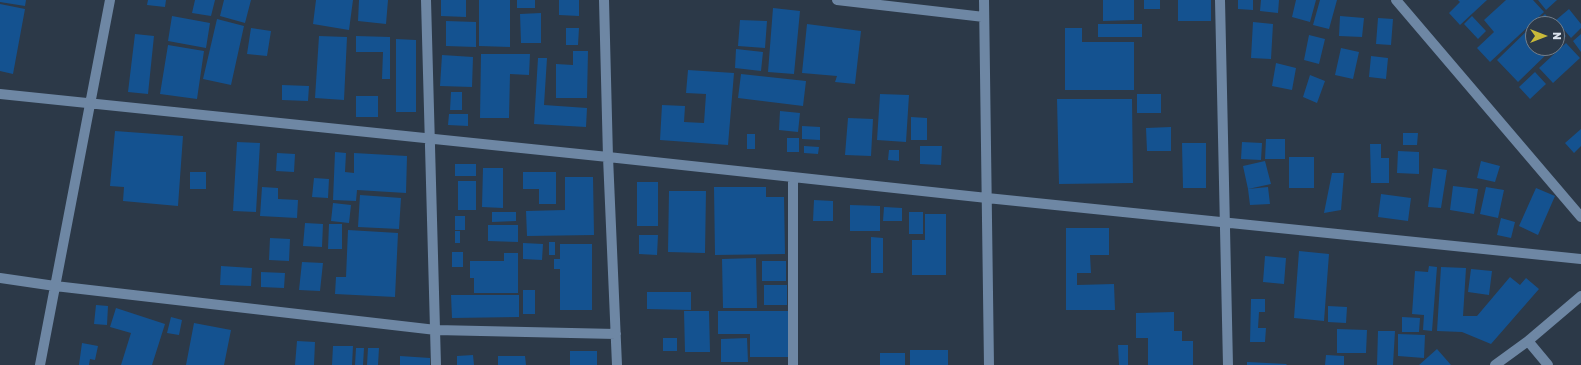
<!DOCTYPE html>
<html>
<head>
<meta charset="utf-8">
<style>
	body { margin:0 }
	#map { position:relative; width:1581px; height:365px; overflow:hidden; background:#2c3948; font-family:Rubik,sans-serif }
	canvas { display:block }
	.north { position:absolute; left:1525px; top:16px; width:40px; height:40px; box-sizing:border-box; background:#2c3948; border:1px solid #727d8a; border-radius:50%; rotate:90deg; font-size:11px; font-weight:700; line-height:16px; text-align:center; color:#dce4ee }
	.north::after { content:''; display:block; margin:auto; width:14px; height:18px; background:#c9ba3a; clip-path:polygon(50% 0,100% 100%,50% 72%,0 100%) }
</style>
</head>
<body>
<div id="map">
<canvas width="1581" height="365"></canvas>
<div class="north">N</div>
</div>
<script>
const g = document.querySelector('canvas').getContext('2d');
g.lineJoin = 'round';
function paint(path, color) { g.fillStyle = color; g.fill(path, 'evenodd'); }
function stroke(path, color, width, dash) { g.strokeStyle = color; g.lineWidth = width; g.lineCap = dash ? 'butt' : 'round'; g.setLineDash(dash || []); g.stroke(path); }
const building = new Path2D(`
	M0,0H26L25,6L0,2Z
	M148,0H166L165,7L147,5Z
	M195,0H215L211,16L192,13Z
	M224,0H251L245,23L220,16Z
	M316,0H353L349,30L313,24Z
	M359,0H388L386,24L358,21Z
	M441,0H466V17L441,16Z
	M479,0H510V47L479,46Z
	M517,0H535V8H517Z
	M559,0H579V16L559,15Z
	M1103,0H1134V20L1103,21Z
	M1144,0H1160V9H1144Z
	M1178,0H1211V21H1178Z
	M1238,0H1253V10L1238,9Z
	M1261,0H1279L1278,13L1260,11Z
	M1296,0H1316L1310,22L1292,17Z
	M1320,0H1337L1329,29L1313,25Z
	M1458,0H1487L1460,25L1449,13L1460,2Z
	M1506,0H1533L1544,12L1490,62L1477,48L1494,32L1484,20Z
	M1538,0H1557L1546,10Z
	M0,4L25,9L13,74L0,71Z
	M773,8L800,11L794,74L768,72Z
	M1569,9L1581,24V28L1571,38L1556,20Z
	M541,13V43H521L520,14Z
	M1545,14L1554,24H1534Z
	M172,16L210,23L206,48L168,41Z
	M1340,16L1364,18L1362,37L1339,36Z
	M1472,16L1486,31L1478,39L1464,24Z
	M1378,18L1393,19L1391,45L1376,44Z
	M217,19L244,26L231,85L203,79Z
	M740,20L767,21L765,48L738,46Z
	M446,21L476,22V47L446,46Z
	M1253,22L1273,24L1271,59L1251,58Z
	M807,24L861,31L855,84L835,82L837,76L802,73Z
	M1098,24H1142V37H1098Z
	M1533,25V48H1553L1518,82L1497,60Z
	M1557,27L1566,36L1557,45Z
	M251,28L271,31L267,56L247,54Z
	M566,28H579L578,45H566Z
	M1065,28H1082V42H1134V90H1065Z
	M135,34L154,36L148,94L128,92Z
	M1581,34V52L1573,41Z
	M1309,35L1325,39L1319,64L1304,60Z
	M319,36L347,37L344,100L315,98Z
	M356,36L390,37V79H382L383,52H356Z
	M396,39L416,40V112H396Z
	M1566,43L1580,58L1553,83L1539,68Z
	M168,45L204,51L197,99L160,94Z
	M1341,48L1359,52L1353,79L1335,75Z
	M736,49L763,52L761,71L735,68Z
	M573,51H588L587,98H556V64L573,65Z
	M481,54H530L529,75L510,74L509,118H480Z
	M442,55L473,57L472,87L440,86Z
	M1371,56L1388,58L1386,79L1369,77Z
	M538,58H547L544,105L587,108L586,127L534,124Z
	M1276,63L1296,68L1292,90L1272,86Z
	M688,70L734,73L728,145L660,140L662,105L685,106L684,122L704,123L706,94L686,93Z
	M1535,72L1546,84L1530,99L1519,87Z
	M741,74L806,81L803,106L738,98Z
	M1310,75L1325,81L1317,103L1303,97Z
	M282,85L309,86L308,101L282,100Z
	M451,92H462V110H450Z
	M880,94L909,95L906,142L877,140Z
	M1137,94H1161V113H1137Z
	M356,96H378V117H356Z
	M1057,99H1132L1133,183L1059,184Z
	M780,111L800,113L798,132L779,130Z
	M449,114H468V126L448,125Z
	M911,117L927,118V140H911Z
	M848,118L873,119L871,156L845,155Z
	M802,126L820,127V140L802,139Z
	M1171,127V151H1147L1146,128Z
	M1581,129V146L1574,153L1565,143Z
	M115,131L183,136L178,206L123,201L124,187L110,186Z
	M1403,133H1418L1417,145H1403Z
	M747,134H755V149H747Z
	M787,138H799V152H787Z
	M1266,139H1285V159H1265Z
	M237,142L260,143L256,212L233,211Z
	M1242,142L1262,143L1261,160L1241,159Z
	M1182,143H1206V188H1183Z
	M1370,144H1381V158H1389V183H1371Z
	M804,146L819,147L818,154L804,153Z
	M920,146H942L941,165L920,164Z
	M889,150H899V161L888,160Z
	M1398,151L1419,152V174L1397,173Z
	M335,152L346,153L345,172L354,173V153L407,156L406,193L357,190L356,201L333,200Z
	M277,153L295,154L294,172L276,171Z
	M1289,157H1314V188H1289Z
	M1265,161L1271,184L1248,189L1243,166Z
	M1481,161L1500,166L1495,182L1477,178Z
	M455,164H476V176H455Z
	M483,168H503V208L482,207Z
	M1433,168L1447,170L1441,208L1428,207Z
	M190,172H206V189H190Z
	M523,172H556V204H539V189H523Z
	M1332,173H1344L1341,210L1324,213Z
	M565,177H593L594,235L527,236L526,211L565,210Z
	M314,178L329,179L328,198L312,197Z
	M458,181H476V210H458Z
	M637,182H658V226H637Z
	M1453,186L1478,189L1474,214L1450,210Z
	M262,187L278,188V199L298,200L297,218L260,216Z
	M714,187H766V197H784L785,254L715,255Z
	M1268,187L1270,204L1250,205L1248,189Z
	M1486,187L1504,190L1498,218L1480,214Z
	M1536,188L1555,196L1538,235L1519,226Z
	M669,191H706L705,253L668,252Z
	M1381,194L1411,198L1408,221L1378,217Z
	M360,195L401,198L399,229L358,227Z
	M814,200L833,201V221H813Z
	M333,203L351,205L349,223L331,221Z
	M850,205L880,206V231H850Z
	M884,207L902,208V221H883Z
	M492,212H516V221L492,222Z
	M909,212H923V234H909Z
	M925,214H946V275H912V240H925Z
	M455,216H465V230H455Z
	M1501,218L1515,222L1511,238L1497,235Z
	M305,223L323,224L322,247L303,246Z
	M329,224H342V249H328Z
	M488,225H518V242L488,241Z
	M1066,228H1109V255H1090L1091,273H1077V285L1114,284L1115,310H1066Z
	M348,230L398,233L395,297L335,294L336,277H346Z
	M455,231H460V243H455Z
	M639,235H658L657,255L639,254Z
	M871,237L883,238V273H871Z
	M270,238L290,239L289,261L269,260Z
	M549,242H555V255H549Z
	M523,243L543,244L542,260L523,259Z
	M560,244H592V310H560V269H554V259H560Z
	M1299,251L1329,254L1324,321L1294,318Z
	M452,252H463V267H452Z
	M504,253H518V293H474V278H470V261H504Z
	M1265,256L1286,258L1284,284L1263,282Z
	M756,258L757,308H723L722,259Z
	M762,261H786V281H762Z
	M302,262L323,263L320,291L299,290Z
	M221,266L252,268L251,286L220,285Z
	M1429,266L1437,267L1432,331L1423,330L1424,315L1412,314L1415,271L1428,272Z
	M1441,267L1466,268L1463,316H1477L1510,277L1520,285L1526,278L1539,289L1491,344L1462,332L1437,331Z
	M1471,269L1492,271L1489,295L1468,292Z
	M261,272L285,273L284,288L261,287Z
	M764,285H787V305H764Z
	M523,290H535V314H523Z
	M647,292H691V310L647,309Z
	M451,295H519V317L452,318Z
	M1251,299H1265V312H1259L1258,328H1266L1265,342H1250Z
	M96,305L108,306L107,325L94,324Z
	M1328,306L1347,307L1346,323L1328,322Z
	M116,308L165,324L152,365H121L131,333L110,327Z
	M684,311H709L710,352H685Z
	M718,311H789V357H750V334H718Z
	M1174,312V331H1182V341H1193V365H1148V338H1136V313Z
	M171,317L182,320L179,335L167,333Z
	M1402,317L1420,318L1419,332H1402Z
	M194,323L231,330L224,365H186Z
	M1337,329L1367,330L1366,353H1337Z
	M1378,331H1395L1393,365H1377Z
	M1398,334L1425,335L1424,358L1398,356Z
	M663,338H677V351H663Z
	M747,338L748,362H721V339Z
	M297,341L315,342L314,365H295Z
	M82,343L98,346L95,360L90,359L89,365H79Z
	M1118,345H1128V365H1119Z
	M333,346H353L352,365H332Z
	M356,348H364L363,365H355Z
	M368,348H379L378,365H367Z
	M1437,349L1451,365H1419Z
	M910,350H948V365H910Z
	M570,351H597V365H570Z
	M880,353H905V365H880Z
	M473,355L474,365H457V356Z
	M1326,355L1344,356V365H1325Z
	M400,356L430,358V365H400Z
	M498,356H525L526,365H498Z
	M1247,362L1287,364L1286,365H1247Z`);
const minor = new Path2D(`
	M426,0L436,365
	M604,0L608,157L617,365
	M837,0L984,17
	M984,0L989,365
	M1220,0L1228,365
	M1396,0L1581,217
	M0,94L608,157L987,198L1581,259
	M793,177V365
	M0,278L55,286L436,330L616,334
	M1528,341L1548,365
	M40,365L110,0
	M1495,365L1528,341L1581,296`);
paint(building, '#145290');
stroke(minor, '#6e87a4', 10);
</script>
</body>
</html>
